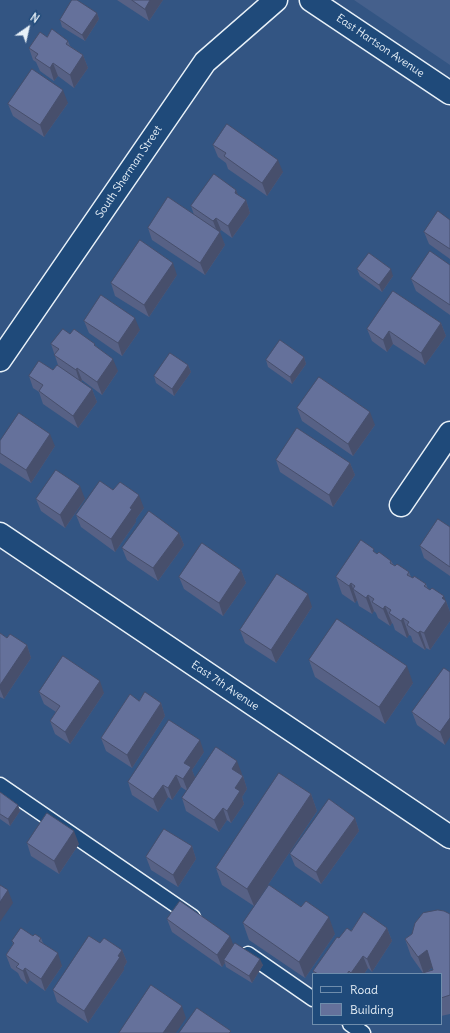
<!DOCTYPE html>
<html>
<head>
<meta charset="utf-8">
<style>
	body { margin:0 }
	#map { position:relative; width:450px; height:1033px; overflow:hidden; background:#335583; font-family:Delius,sans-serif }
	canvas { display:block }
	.legend { position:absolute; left:312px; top:973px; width:130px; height:52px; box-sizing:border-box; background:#1f4a7a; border:1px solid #6f8dac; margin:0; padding:5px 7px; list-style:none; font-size:12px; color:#e8f1f8 }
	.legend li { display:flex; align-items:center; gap:8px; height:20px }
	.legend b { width:20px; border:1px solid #6f8dac }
	.north { position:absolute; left:8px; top:8px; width:40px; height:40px; -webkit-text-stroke:3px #1f4a7a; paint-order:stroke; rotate:34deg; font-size:11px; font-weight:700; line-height:16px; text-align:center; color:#e8f1f8 }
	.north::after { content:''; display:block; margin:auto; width:14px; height:18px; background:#e8f1f8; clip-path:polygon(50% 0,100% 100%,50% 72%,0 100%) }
</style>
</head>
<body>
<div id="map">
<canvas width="450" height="1033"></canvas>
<ul class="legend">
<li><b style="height:5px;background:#1f4a7a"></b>Road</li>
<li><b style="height:11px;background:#65719b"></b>Building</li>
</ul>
<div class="north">N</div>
</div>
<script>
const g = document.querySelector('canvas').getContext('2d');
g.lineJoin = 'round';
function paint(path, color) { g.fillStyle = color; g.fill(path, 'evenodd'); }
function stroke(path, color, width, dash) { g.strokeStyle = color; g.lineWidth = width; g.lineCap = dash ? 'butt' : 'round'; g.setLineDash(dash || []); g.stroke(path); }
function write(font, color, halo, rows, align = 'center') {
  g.font = font + ' Delius,sans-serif'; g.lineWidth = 3; g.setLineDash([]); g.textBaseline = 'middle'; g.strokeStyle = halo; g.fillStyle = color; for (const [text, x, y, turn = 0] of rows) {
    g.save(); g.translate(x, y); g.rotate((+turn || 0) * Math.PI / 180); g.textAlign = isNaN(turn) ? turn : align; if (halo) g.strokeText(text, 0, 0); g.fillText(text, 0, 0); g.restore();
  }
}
const built = new Path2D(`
	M354,0H450V65Z`);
const lane = new Path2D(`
	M0,785L193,917
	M248,954L313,999
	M350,1024L363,1033`);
const street = new Path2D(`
	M311,0L450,93
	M401,505L450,433
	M0,534L450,837`);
const secondary = new Path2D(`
	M0,360L205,62L276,0`);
const wall = new Path2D(`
	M117,0H163L149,21Z
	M97,13L99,19L85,41L62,27L60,20Z
	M47,37L68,41L70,46L83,55L88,68L74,88L58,76L54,81L40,71L36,62L33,60L29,48Z
	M68,103L44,137L13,116L8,104Z
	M213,145L283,172L267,196L228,169L226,163L218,157Z
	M236,190L238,195L246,200L250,213L232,238L221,230L219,232L225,245L205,275L152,240L148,228L194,215L191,206Z
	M450,220V259L429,244L424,232Z
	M450,265V315L416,291L411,279Z
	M357,269L393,276L382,292L360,276Z
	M177,275L149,317L115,296L111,283Z
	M84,321L140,330L122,356L89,333Z
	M441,323L446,336L425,365L393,344L387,352L372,341L367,329Z
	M70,334L96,346L118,371L102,395L82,380L81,382L92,389L97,402L78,428L43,404L39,392L33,388L29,376L53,370L58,365L51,344Z
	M304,357L306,364L292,384L268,367L266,360Z
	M188,365L191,372L174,396L156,383L154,376Z
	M297,408L375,425L353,456L302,421Z
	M0,441L55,446L31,483L0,463Z
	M276,460L350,463L355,475L333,507L280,472Z
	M113,490L144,508L136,519V522L115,552L81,527L76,515Z
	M36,499H85L65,528L41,511Z
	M450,527V576L424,558L420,546Z
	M179,533L184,545L158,581L127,560L122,548Z
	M375,553L391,561L393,564L395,566L409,572L411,577L413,578L426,584L428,589L446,601L450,612V621L430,650L426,648L425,650L413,642L411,636L409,635L407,638L395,630L393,624L392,623L390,626L378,618L376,613L374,611L372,614L359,606L357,600L355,603L342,594L336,577Z
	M241,570L246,583L223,616L184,589L179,577Z
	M312,607L276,663L245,643L240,630Z
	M0,633L7,638L27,645L31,658L4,699L0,697Z
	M309,660L413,683L385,724L315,677Z
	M444,668L445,745L417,725L412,712Z
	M39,692L104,693L70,744L55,734L50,721L56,712L44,704Z
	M139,701L161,703L165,716L132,768L106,751L101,738Z
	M204,752L192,770L195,778L242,774L241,775L243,776L247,789L242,797L244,804L231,823L227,820L219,832L186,811L182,798L187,791L181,787L172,800L168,797L158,812L132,795L128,782Z
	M0,792L18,805L20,811L10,826L0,819Z
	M311,794L317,811L254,906L222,885L216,868Z
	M355,818L359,831L321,884L295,866L290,854Z
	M27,843L79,844L59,874L31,856Z
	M192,846L196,859L178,887L151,870L146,857Z
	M301,907L335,934L305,978L249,940L243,923Z
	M450,914V1014L441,1016V974L423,973L411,956L405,939ZM433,967V970L427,972Z
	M167,919L233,945L263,965L252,983L226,967L225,963L222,967L172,932Z
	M387,928L392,941L372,972L368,968L364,974H314L313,971L339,938L351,931Z
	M33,936L41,938L43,943L62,966L45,991L30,980L27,984L21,979L18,973L11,968L6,955L13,944L12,941Z
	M100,943L122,950L127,962L124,967V970L88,1023L57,1002L53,990Z`);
const shadedWall = new Path2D(`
	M150,0H163L149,21L145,9Z
	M97,13L99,19L85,41L82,35Z
	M83,55L88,68L74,88L70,75Z
	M53,63L58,76L54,81L50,68Z
	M63,90L68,103L44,137L40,125Z
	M278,160L283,172L267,196L262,183Z
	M236,190L241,202L235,193Z
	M246,200L250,213L232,238L228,226Z
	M216,218L221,230L218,234L213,221Z
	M220,232L225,245L205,275L200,263Z
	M173,263L177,275L149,317L144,305Z
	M391,269L393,276L382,292L379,285Z
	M135,318L140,330L122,356L118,343Z
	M441,323L446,336L425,365L421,353Z
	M389,331L393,344L387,352L383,340Z
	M304,357L306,364L292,384L290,377Z
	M113,359L118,371L102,395L97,382Z
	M188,365L191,372L174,396L172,389Z
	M77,368L82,380L80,383L76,370Z
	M92,389L97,402L78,428L73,416Z
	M370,412L375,425L353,456L348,444Z
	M50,434L55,446L31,483L26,470Z
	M350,463L355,475L333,507L329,495Z
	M80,486L85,499L65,528L60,515Z
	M139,495L144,508L136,519V522L115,552L111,539L130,508Z
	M179,533L184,545L158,581L153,568Z
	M241,570L246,583L223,616L219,603Z
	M351,583L357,600L355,603L349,586Z
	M308,594L312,607L276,663L271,650Z
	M368,595L374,611L372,614L366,598Z
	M444,596L450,612V621L430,650L424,633Z
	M385,606L392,623L390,626L383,609Z
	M403,618L409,635L407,638L401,621Z
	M420,631L426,648L425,650L418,633Z
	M27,645L31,658L4,699L0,689V685Z
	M407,666L413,683L385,724L379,707Z
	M100,681L104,693L70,744L65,732Z
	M161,703L165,716L132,768L127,755Z
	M450,718V737L445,745L440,732Z
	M200,740L204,752L192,770L196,780L188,792L183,779L184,763Z
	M237,761L242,774L236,782L232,769Z
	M176,775L181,787L172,800L168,788Z
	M243,776L247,789L242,797L244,804L231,823L227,811L235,788Z
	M163,785L168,797L158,812L153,799Z
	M311,794L317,811L254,906L247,889Z
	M18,805L20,811L10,826L8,819Z
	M223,808L227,820L219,832L214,820Z
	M355,818L359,831L321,884L316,872Z
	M74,831L79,844L59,874L54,861Z
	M192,846L196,859L178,887L173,875Z
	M8,890L13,903L0,922V902Z
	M329,917L335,934L305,978L299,962Z
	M387,928L392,941L372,972L367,959Z
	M230,936L235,949L224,960L225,963L222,967L217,955Z
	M122,950L127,962L124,967V970L88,1023L84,1011Z
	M427,950L433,967L424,974L418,957Z
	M58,953L62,966L45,991L41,979Z
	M363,956L368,968L364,974H351V973Z
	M260,959L263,965L252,983L249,976Z
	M25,968L30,980L27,984L23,971Z
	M182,1006L186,1018L176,1033H163Z`);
const building = new Path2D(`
	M72,0H77L97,13L82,35L60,20Z
	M132,0H150L145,9Z
	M52,29L68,41L66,44L83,55L70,75L53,63L50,68L35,58L38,54L29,48L40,32L47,37Z
	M32,69L63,90L40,125L8,104Z
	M227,124L278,160L262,183L224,156L226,153L213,145Z
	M214,174L236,190L235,193L246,200L228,226L216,218L213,221L191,206Z
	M168,197L220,232L200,263L148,228Z
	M438,211L450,220V249L424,232Z
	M140,240L173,263L144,305L111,283Z
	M430,251L450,265V305L411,279Z
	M369,253L391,269L379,285L357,269Z
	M393,291L441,323L421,353L389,331L383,340L367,329Z
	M101,295L135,318L118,343L84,321Z
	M63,329L70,334L74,329L95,344L94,345L113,359L97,382L77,368L76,370L54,355L59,349L51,344Z
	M280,340L304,357L290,377L266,360Z
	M170,353L188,365L172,389L154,376Z
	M39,361L53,370L57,365L92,389L73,416L39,391L43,385L29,376Z
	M319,377L370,412L348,444L297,408Z
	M19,413L50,434L26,470L0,453V441Z
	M297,428L350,463L329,495L276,460Z
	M56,470L80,486L60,515L36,499Z
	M100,481L113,490L120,482L139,495L130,508L132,509L111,539L76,515Z
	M149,511L179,533L153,568L122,548Z
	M438,519L450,527V567L420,546Z
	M361,540L374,549L373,551L377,554L379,552L391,561L390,563L395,566L397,564L409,572L407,575L413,578L414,576L426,584L424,586L430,590L432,588L444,596L442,598L446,601L424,633L420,631L418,633L407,625L409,622L403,618L401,621L389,613L391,610L385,606L383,609L372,602L374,599L368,595L366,598L353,589L355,586L351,583L349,586L336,577Z
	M202,543L241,570L219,603L179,577Z
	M277,574L308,594L271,650L240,630Z
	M337,619L407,666L379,707L309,660Z
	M0,633L7,638L10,634L27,645L0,685Z
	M63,656L100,681L65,732L50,721L60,706L39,692Z
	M444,668L450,672V718L440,732L412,712Z
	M145,692L161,703L127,755L101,738L130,694L139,701Z
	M169,720L200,740L184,763L191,767L183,779L176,775L168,788L163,785L153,799L128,782Z
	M216,747L237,761L232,769L243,776L235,788L240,791L227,811L223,808L214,820L182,798Z
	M279,773L311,794L247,889L216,868Z
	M0,792L18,805L8,819L0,814Z
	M329,799L355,818L316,872L290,854Z
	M47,813L74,831L54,861L27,843Z
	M164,829L192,846L173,875L146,857Z
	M0,885L8,890L0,902Z
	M269,885L301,907L306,901L329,917L299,962L243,923Z
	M180,901L230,936L217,955L167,919Z
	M438,910L444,911L450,914V995L441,998V974H419L433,970L427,950L418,957L405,939L412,934L415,923L423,913Z
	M364,912L387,928L367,959L363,956L351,973L349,971L347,974H318L313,971L337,937L339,938L347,928L351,931Z
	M21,928L33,936L35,934L41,938L39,941L58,953L41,979L25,968L23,971L16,967L19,964L6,955L14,943L12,941Z
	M89,936L100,943L104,938L122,950L118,956L120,957L84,1011L53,990Z
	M235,943L260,959L249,976L224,960Z
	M151,985L182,1006L163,1033H119Z
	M197,1008L231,1031L229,1033H179Z`);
const streetNames = [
	["East Hartson Avenue",380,46,34],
	["South Sherman Street",129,172,-56],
	["East 7th Avenue",225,686,34]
];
paint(built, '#45608c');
stroke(lane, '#e8f1f8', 17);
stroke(street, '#e8f1f8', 25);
stroke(secondary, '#e8f1f8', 25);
stroke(lane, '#1f4a7a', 14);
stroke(street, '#1f4a7a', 22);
stroke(secondary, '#1f4a7a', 22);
paint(wall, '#576185');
paint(shadedWall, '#474f6c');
paint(building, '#65719b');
stroke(building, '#474f6c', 1);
write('11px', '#e8f1f8', '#1f4a7a', streetNames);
</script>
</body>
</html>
